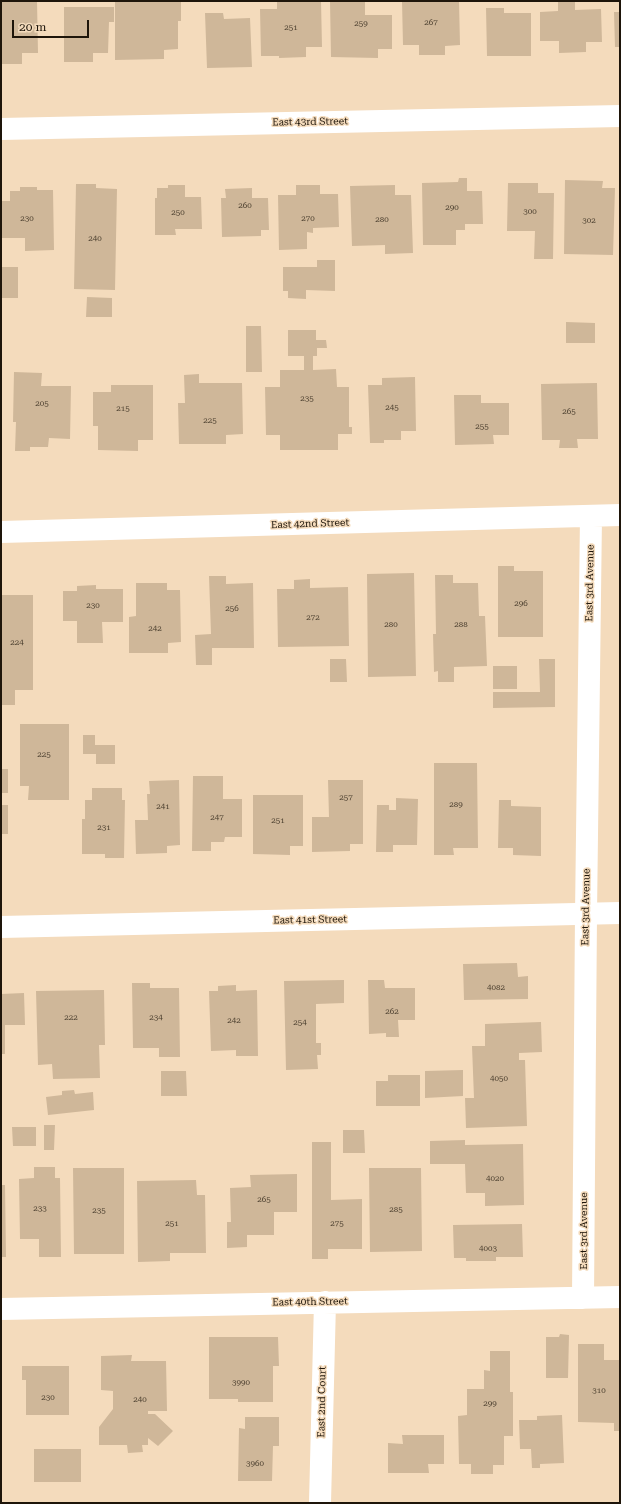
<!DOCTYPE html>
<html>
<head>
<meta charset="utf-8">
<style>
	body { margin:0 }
	#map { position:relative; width:621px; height:1504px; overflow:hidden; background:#f4dbbc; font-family:"Roboto Serif",serif }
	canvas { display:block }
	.frame { position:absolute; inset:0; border:2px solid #1e150a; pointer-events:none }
	.scale { position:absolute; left:12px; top:20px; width:77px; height:18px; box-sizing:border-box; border:2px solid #1e150a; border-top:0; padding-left:5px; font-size:12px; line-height:14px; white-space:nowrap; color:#1e150a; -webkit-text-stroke:3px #f4dbbc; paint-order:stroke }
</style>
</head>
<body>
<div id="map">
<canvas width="621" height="1504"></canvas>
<div class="frame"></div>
<div class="scale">20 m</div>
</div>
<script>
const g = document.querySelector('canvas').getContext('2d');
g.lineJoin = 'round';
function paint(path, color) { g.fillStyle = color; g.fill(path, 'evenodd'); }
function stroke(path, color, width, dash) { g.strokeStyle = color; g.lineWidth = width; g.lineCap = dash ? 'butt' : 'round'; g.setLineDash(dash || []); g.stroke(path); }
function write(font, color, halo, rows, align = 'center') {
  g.font = font + ' "Roboto Serif",serif'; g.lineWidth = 3; g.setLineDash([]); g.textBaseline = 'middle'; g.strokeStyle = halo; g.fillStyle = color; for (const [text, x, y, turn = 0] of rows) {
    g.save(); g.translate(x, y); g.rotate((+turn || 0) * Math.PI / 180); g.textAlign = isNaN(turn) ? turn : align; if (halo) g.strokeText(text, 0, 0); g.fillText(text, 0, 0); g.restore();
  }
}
const building = new Path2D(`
	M1,1H37L38,53H22V64H1Z
	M115,1H181V21H178V49L164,50V59L115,60Z
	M277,1H321L322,47H306V57L279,58V56H261L260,9H277Z
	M330,1H365V15H392V49H378V58L331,57Z
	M402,1H459L460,45L445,46V55H419V45H403Z
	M558,2H575V10L601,9L602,42H586V52L559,53V41H540V12L558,11Z
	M64,7H114V22H109L108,53H93V62H64Z
	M486,8H504V13H531V56H487Z
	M614,12H620V47H615Z
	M205,13H223L224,19L250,18L252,67L207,68Z
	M459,178H467V191H482L483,224H465V230H456V245H423L422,183L458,182Z
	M565,180L603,181L602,188H615L613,255L564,254Z
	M508,183H538V193H554L553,259H534L535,231H507Z
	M76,184H96V188L117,189L115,290L74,289Z
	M168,185H185V197H201L202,229H175L176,235H155V198H157V188H168Z
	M296,185H320V194H338L339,227L313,228V233L307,232V249L279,250L278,195H296Z
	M395,185V195H411L413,253L385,254V245L352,246L350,186Z
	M20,187H37V190H53L54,250L25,251V238H1V201H10V191H20Z
	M252,188V198H268L269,230H261V236L222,237L221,198H226L225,189Z
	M317,260H335V291L306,290V299L288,298V291H283V267H317Z
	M1,267H18V298H1Z
	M87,297L112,298V317H86Z
	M566,322L595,323V343H566Z
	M246,326H261L262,372H246Z
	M288,330H316V340H326L327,348H317V356H313V370L336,369L337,387H349V427H352V434H338V450H280V435H266L265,387H280V370H304V356H288Z
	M14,372L42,373L41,386H71L70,439L49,438L48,447H30V451H15L16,422H13Z
	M199,374V383H242L243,434L226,435V444H179L178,403H185L184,375Z
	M415,377L416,431H401V440H384V443H370L368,385H382V378Z
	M597,383L598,439H577L578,448H559L560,440H542L541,384Z
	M111,385H153V440H138V451L98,450V426H93V392H111Z
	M454,395H481V403H509V435H493L494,444L455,445Z
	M498,566H514V571H543V637H498Z
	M414,573L416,676L368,677L367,574Z
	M435,575H453V583H478L479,616H485L487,666L454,667V682H438V671L434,672L433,634H436Z
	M209,576H226V584L253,583L254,648H212V665H196L195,635L211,634Z
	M310,579V588L348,587L349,646L278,647L277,589H294V580Z
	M136,583H167V590H180L181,642L168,643V653H129V617L136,616Z
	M96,585V589H123V622H102L103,643H77V621H63V591H77V586Z
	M1,595H33V690H15V705H1Z
	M330,659H346L347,682H330Z
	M539,659H555V707L493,708V692H540Z
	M493,666H517V689H493Z
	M20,724H69V800H28L29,786H20Z
	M83,735H95V745H115V764H96V754H83Z
	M434,763H477L478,848H453L454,855H434Z
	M1,769H8V793H1Z
	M193,776H223V799H242V837H225L224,842H211V851H192Z
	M179,780L180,845L167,846V853L136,854L135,820H148L147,794H150L149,781Z
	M328,780H363V844H350V851L312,852V817H329Z
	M92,788H122V800H125L124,858H105V854H82V819H85V800H92Z
	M253,795H303V846H290V855L253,854Z
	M396,798L418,799L417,845H393V852H376L377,805H389V810H396Z
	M499,800H511V806L541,807V856L513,855V848H498Z
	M1,805H8V834H1Z
	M517,963L518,977L528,976V999L464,1000L463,964Z
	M344,980V1003L316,1004V1043H321V1055H317L318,1069L286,1070L284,981Z
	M368,980H384L385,988H415V1020H398L399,1037H386V1033L369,1034Z
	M132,983H150V988H179L180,1057H159V1048H133Z
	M236,985V991L257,990L258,1056H236V1050L211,1051L209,991H218V986Z
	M104,990L105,1045H99L100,1078L53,1079L52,1064L38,1065L36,991Z
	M24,993L25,1025H5V1054H1V994Z
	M541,1022L542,1052L519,1053V1060H525L527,1126L466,1128L465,1098H474L472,1046H485V1024Z
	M463,1070V1096L425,1098V1071Z
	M161,1071H186L187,1096H161Z
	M388,1075H420V1106H376V1081H388Z
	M74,1090L75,1094L93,1092L94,1110L48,1115L46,1097L62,1095V1091Z
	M44,1125H55L54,1150H44Z
	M12,1127H36V1146H13Z
	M343,1130H364L365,1153H343Z
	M465,1140V1145L523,1144L524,1205L485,1206V1193H466L465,1164H430V1141Z
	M312,1142H331V1200L362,1199V1249H328V1259H312Z
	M34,1167H55V1178H60L61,1257H39V1239H20L19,1179L34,1178Z
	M73,1168H124V1254H74Z
	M369,1168H421L422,1251L370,1252Z
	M297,1174V1212H274V1235H247V1247L227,1248V1222H231L230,1188L251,1187L250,1175Z
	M196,1180L197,1195H205L206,1253H170V1261L138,1262L137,1181Z
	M1,1185H5L6,1257H1Z
	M522,1224L523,1257H496V1261H466V1258H454L453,1225Z
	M560,1334L569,1335L568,1378H546V1337H559Z
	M209,1337H278L279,1366H273V1402H238V1399H209Z
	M578,1344H604V1360H620V1431H614V1423L578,1422Z
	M490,1351H510V1392H513V1436H504V1465H493V1474H471V1464H459L458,1416L467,1415V1389H484V1370L490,1371Z
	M132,1355L131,1361H166L167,1411H148V1414H155L173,1431L158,1446L148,1438V1445H142L143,1452L128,1453L127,1445H99V1427L113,1409V1391L101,1390V1356Z
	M22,1366H69V1415H26V1380H22Z
	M562,1415L564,1463L540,1464V1468H532L531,1449H520L519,1420H537V1416Z
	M245,1417H279V1446H273L272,1481H238L239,1428L245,1429Z
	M402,1435H444V1464H428L429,1473H388V1443L403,1444Z
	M34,1449H81V1482H34Z`);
const street = new Path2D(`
	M1,129L620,116
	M1,532L620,515
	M583,1298L586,914L591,516
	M1,1309L620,1297
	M320,1503L325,1302`);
const secondary = new Path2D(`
	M1,927L620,913`);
const numberNames = [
	["267",431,23],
	["259",361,24],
	["251",291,28],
	["260",245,206],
	["290",452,208],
	["300",530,212],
	["250",178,213],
	["230",27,219],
	["270",308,219],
	["280",382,220],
	["302",589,221],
	["240",95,239],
	["235",307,399],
	["205",42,404],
	["245",392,408],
	["215",123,409],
	["265",569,412],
	["225",210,421],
	["255",482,427],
	["296",521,604],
	["230",93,606],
	["256",232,609],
	["272",313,618],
	["280",391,625],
	["288",461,625],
	["242",155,629],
	["224",17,643],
	["225",44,755],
	["257",346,798],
	["289",456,805],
	["241",163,807],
	["247",217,818],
	["251",278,821],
	["231",104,828],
	["4082",496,988],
	["262",392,1012],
	["222",71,1018],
	["234",156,1018],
	["242",234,1021],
	["254",300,1023],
	["4050",499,1079],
	["4020",495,1179],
	["265",264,1200],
	["233",40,1209],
	["285",396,1210],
	["235",99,1211],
	["251",172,1224],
	["275",337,1224],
	["4003",488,1249],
	["3990",241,1383],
	["310",599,1391],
	["230",48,1398],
	["240",140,1400],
	["299",490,1404],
	["3960",255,1464]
];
const streetNames = [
	["East 43rd Street",310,122,-1],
	["East 42nd Street",310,524,-2],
	["East 3rd Avenue",590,583,-89],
	["East 3rd Avenue",586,907,-89],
	["East 41st Street",310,920,-1],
	["East 3rd Avenue",584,1231,-90],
	["East 40th Street",310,1302,-1],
	["East 2nd Court",322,1402,-89]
];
paint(building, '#cfb799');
stroke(street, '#fff', 22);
stroke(secondary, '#fff', 22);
write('8px', '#4a3e2e', null, numberNames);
write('10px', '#1e150a', '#f4dbbc', streetNames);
</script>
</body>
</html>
